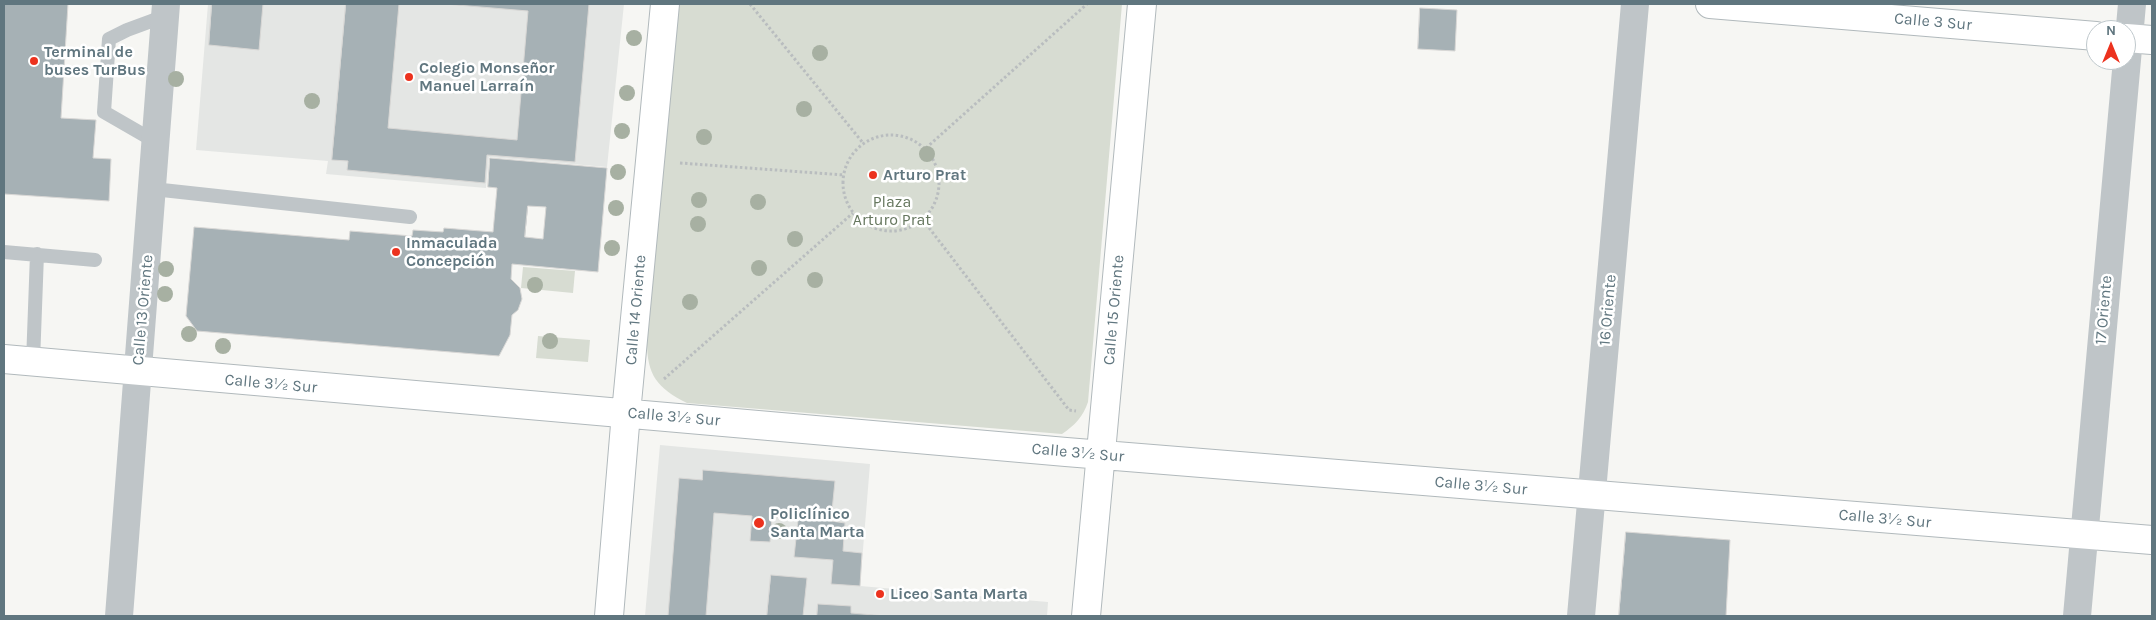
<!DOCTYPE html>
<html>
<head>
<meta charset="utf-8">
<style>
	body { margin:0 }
	#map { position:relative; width:2156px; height:620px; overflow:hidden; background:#f6f6f3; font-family:Karla,sans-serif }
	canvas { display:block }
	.frame { position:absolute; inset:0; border:5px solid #60767f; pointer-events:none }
	.north { position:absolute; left:2086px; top:20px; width:50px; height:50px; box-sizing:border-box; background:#fff; border:1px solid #bfc8cc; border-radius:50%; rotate:0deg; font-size:14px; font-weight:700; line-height:20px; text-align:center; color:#60767f }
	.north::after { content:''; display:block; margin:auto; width:18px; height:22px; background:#ec321e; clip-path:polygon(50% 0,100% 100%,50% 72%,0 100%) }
</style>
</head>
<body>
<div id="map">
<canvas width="2156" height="620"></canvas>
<div class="frame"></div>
<div class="north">N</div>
</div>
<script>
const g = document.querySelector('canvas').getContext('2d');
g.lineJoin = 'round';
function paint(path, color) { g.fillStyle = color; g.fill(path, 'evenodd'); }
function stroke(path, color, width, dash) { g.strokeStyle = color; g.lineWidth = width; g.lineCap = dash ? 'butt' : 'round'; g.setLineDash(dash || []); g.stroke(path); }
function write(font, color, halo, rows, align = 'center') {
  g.font = font + ' Karla,sans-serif'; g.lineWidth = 5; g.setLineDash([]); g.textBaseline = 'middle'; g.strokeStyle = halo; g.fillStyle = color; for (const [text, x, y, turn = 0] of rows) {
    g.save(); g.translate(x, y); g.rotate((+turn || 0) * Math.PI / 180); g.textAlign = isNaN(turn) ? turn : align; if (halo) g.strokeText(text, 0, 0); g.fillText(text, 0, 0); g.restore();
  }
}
const built = new Path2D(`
	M208,4H624L607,167L489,157L486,188L326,174L328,161L196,150Z
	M660,445L870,464L860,586L1048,602L1047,616H645Z`);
const green = new Path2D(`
	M674,4H1122L1088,402C1083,417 1075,425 1062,434L687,403C657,388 647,375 647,342Z
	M523,267L575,271L573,293L521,288Z
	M538,336L590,340L588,362L536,358Z`);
const building = new Path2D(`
	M4,4H68L61,118L96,120L93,158L111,159L109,201L4,194Z
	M212,4H263L259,50L209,45Z
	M346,4H399L388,128L517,140L528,11L445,4H589L575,162L487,155L485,183L347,170L348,161L332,160Z
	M1420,8L1457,10L1455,51L1418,49Z
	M490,158L607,168L598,272L512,264L511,279L520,288L522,299L518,310L512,315L510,335L499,356L197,331L186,316L194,227L349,240L350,231L412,236L413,230L443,232L444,228L493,232L497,188L488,187ZM528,206L546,207L543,239L525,237Z
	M703,470L835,481L831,521L845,523L843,551L862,553L860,586L831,584L833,560L794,557L798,520L772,517L770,542L750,541L752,516L714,513L706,616H668L679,478L702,480Z
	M1626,532L1730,540L1726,616H1619Z
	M771,575L807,578L803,616H767Z
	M818,604L851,606V613L885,616H817Z`);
const path = new Path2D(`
	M750,4L863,143
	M843 183a48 48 0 1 1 96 0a48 48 0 1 1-96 0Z
	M926,148L1087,4
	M680,163L844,175
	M923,220L1069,410L1076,411
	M664,379L853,213`);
const lane = new Path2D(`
	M156,142L104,112L109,39L127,30L165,16
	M153,189L410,217
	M4,252L95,260
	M33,362L37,254`);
const street = new Path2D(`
	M119,616L166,4
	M1581,616L1635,4
	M2077,616L2132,4`);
const secondary = new Path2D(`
	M1710,4L2096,36
	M2126,38L2152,40
	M4,359L1066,452L2152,540
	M609,616L626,413L665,4
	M1086,616L1142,4`);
const trees = [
	[634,38],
	[820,53],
	[176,79],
	[627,93],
	[312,101],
	[804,109],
	[622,131],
	[704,137],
	[927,154],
	[618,172],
	[699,200],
	[758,202],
	[616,208],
	[698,224],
	[795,239],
	[612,248],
	[759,268],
	[166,269],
	[815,280],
	[535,285],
	[165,294],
	[690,302],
	[189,334],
	[550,341],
	[223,346],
	[779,531]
];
const markers = [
	[34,61,5,"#ec321e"],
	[409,77,5,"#ec321e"],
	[873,175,5,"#ec321e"],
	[396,252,5,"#ec321e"],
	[759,523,6,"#ec321e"],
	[880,594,5,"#ec321e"]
];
const streetNames = [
	["Calle 3 Sur",1933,22,5],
	["Calle 13 Oriente",143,310,-85],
	["Calle 14 Oriente",636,310,-85],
	["Calle 15 Oriente",1114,310,-85],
	["16 Oriente",1608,310,-85],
	["17 Oriente",2104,310,-85],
	["Calle 3½ Sur",271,384,5],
	["Calle 3½ Sur",674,417,5],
	["Calle 3½ Sur",1078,453,5],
	["Calle 3½ Sur",1481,486,5],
	["Calle 3½ Sur",1885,519,5]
];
const poiNames = [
	["Terminal de",44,52],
	["buses TurBus",44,70],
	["Colegio Monseñor",419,68],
	["Manuel Larraín",419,86],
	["Arturo Prat",883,175],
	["Inmaculada",406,243],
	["Concepción",406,261],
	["Policlínico",770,514],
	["Santa Marta",770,532],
	["Liceo Santa Marta",890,594]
];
const parkNames = [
	["Plaza",892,202],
	["Arturo Prat",892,220]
];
paint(built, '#e4e6e4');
paint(green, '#d7dcd2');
paint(building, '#a6b1b5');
stroke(building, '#d8d7d5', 1);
stroke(secondary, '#b1b9bc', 30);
stroke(path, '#b9bdbf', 3, [2.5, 2.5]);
stroke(lane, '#bfc5c8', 14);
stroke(street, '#bfc5c8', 28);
stroke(secondary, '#fff', 28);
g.fillStyle = '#a7b0a2';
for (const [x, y] of trees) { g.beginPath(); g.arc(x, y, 8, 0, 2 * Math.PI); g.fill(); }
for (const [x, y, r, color] of markers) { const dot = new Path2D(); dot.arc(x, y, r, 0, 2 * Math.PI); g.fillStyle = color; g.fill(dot); stroke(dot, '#fff', 2); }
write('16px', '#60767f', '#fff', streetNames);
write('bold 16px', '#60767f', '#fff', poiNames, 'left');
write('16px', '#66775f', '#fff', parkNames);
</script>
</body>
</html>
